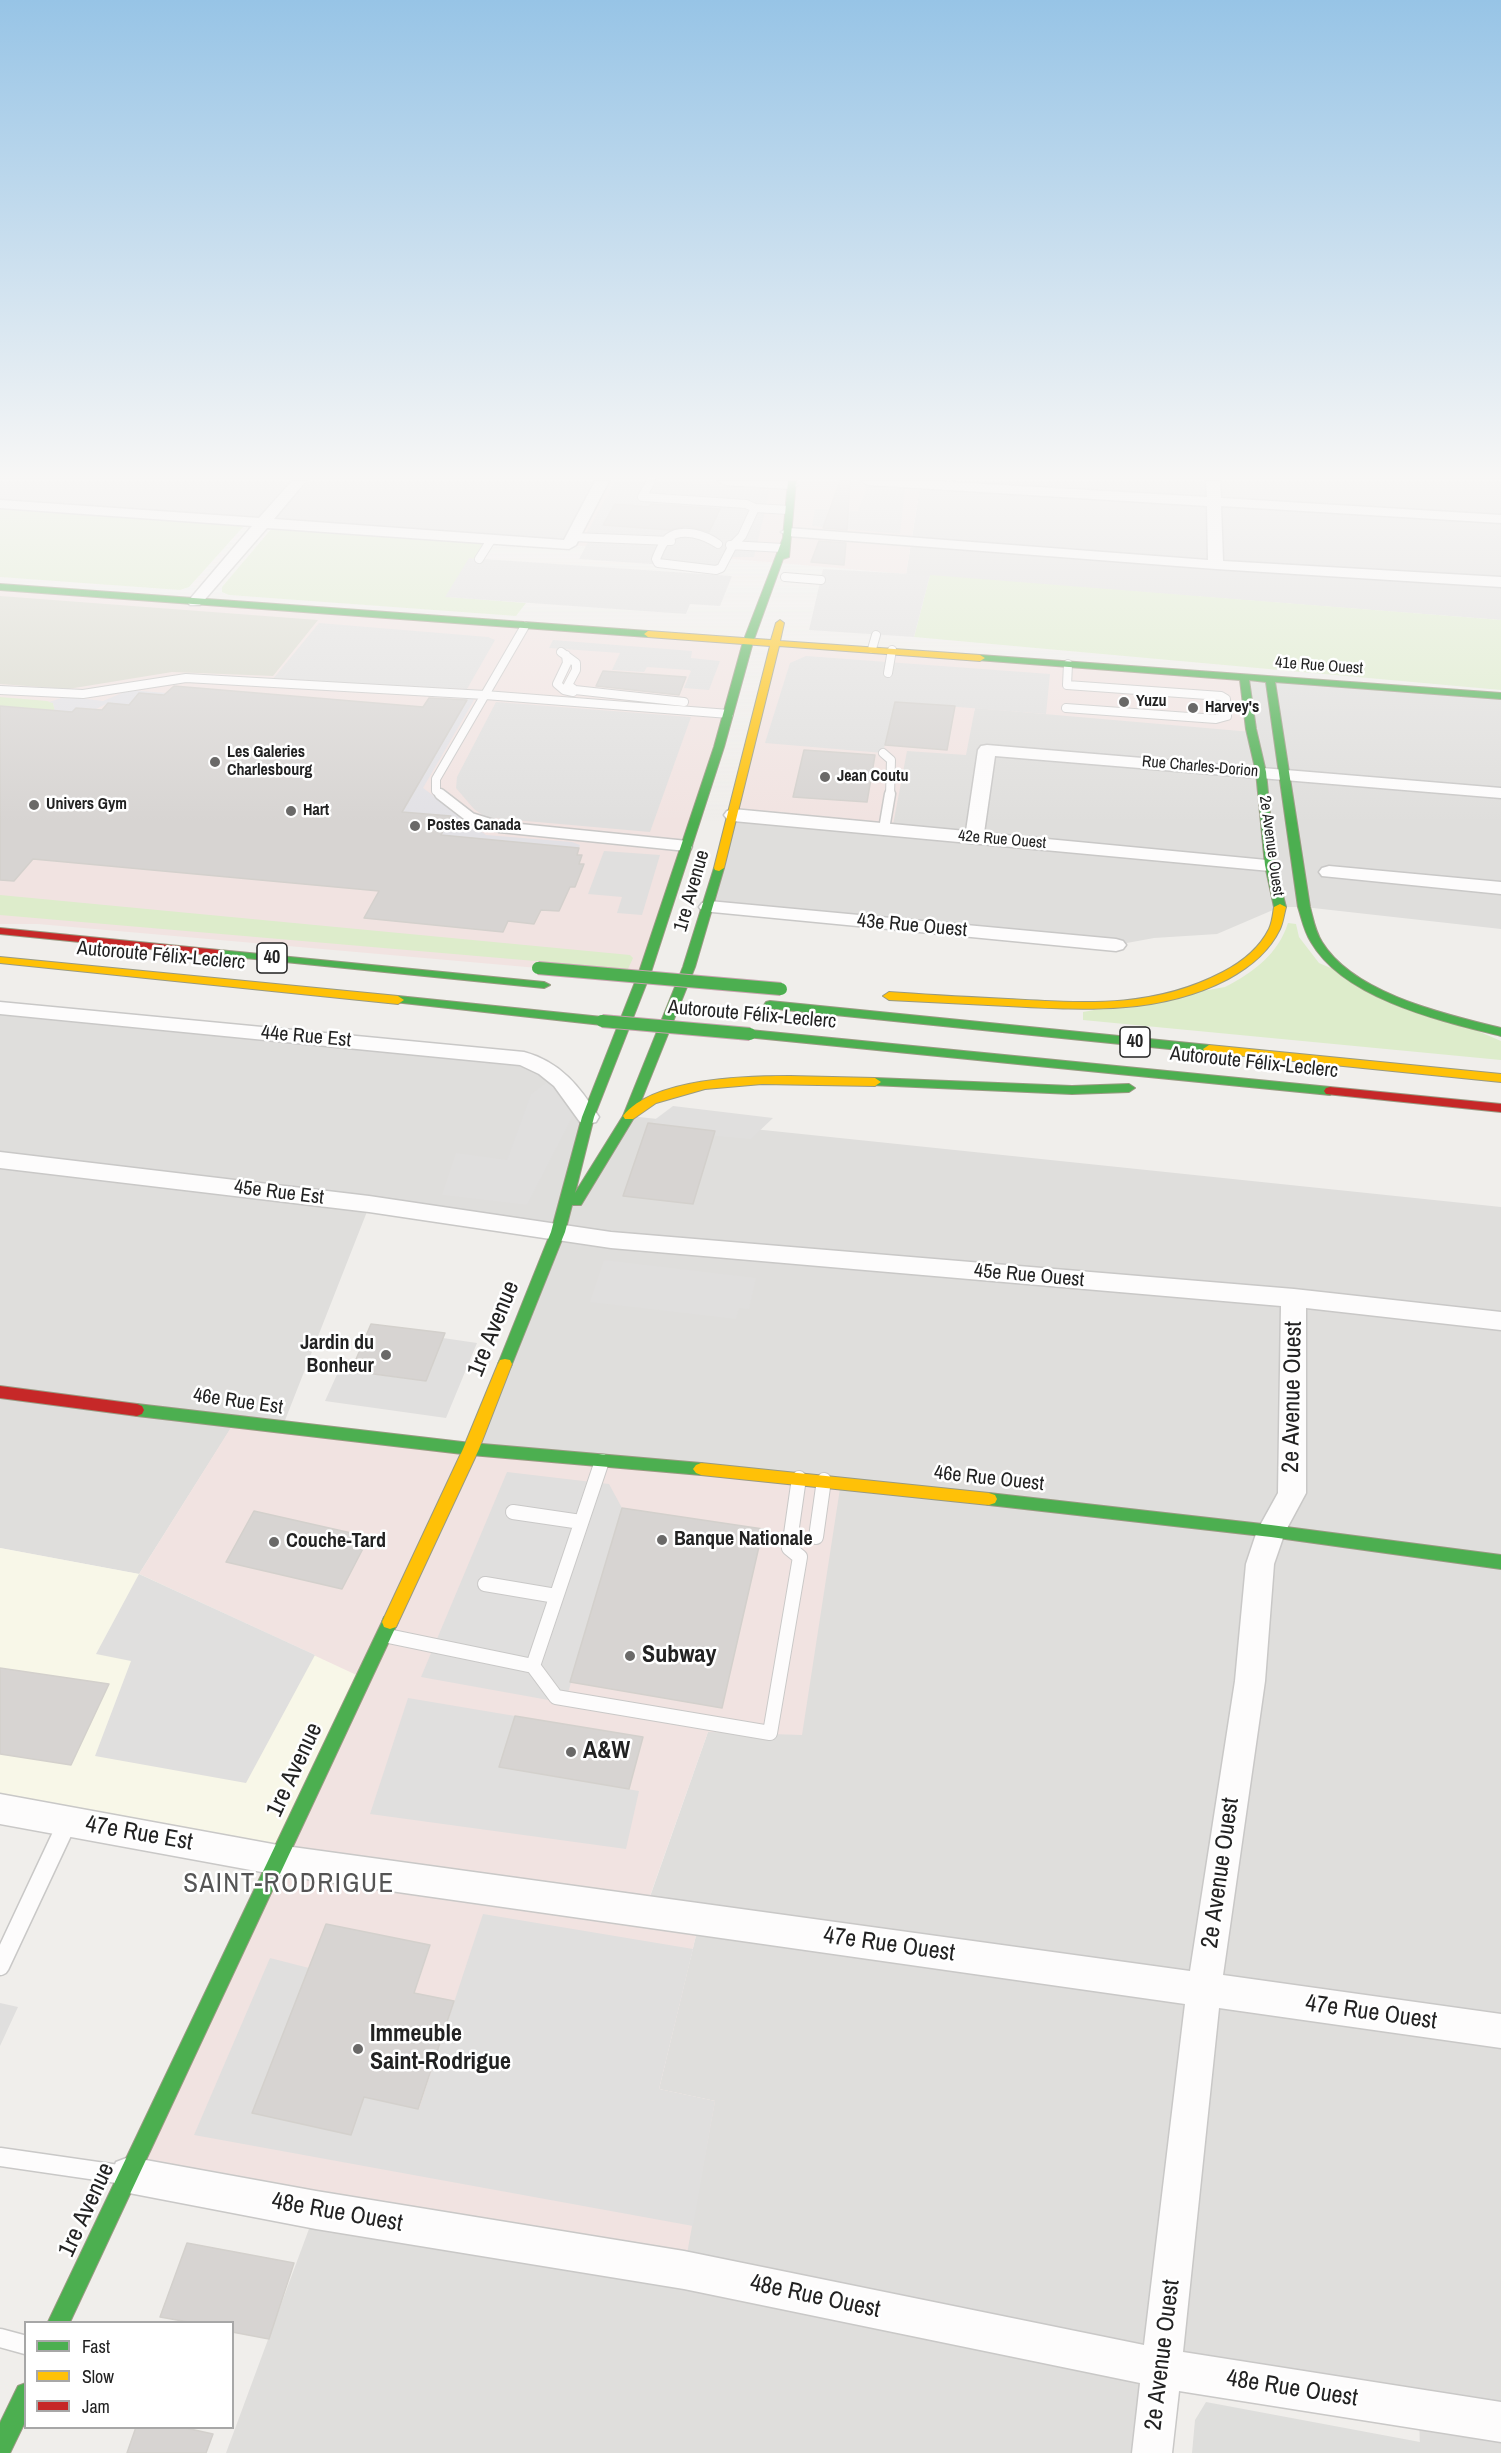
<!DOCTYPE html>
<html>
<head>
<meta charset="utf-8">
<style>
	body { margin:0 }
	#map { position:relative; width:1501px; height:2453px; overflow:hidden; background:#f0eeeb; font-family:"Archivo Narrow",sans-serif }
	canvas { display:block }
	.legend { position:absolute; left:24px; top:2321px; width:210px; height:108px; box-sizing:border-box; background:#fff; border:2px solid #a7a7a7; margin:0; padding:8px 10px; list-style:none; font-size:18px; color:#222 }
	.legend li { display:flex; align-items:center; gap:12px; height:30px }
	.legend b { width:30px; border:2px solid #a7a7a7 }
</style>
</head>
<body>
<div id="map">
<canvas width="1501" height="2453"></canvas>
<ul class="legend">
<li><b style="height:8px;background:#4caf50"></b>Fast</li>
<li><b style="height:8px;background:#ffc107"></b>Slow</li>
<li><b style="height:8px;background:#c62828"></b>Jam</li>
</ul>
</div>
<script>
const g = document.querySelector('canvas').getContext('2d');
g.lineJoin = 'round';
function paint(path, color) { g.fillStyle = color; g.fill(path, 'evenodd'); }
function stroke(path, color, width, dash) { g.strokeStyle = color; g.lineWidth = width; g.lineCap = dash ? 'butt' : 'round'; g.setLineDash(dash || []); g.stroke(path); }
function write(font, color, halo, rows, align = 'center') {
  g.font = font + ' "Archivo Narrow",sans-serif'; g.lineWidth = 5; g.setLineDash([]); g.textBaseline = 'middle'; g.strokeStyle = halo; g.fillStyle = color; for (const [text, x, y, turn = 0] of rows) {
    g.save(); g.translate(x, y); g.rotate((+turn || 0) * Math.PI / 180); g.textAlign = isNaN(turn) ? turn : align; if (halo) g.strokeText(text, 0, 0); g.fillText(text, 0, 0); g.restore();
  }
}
const residential = new Path2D(`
	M0,481H602L569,545L0,504Z
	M921,481H1501V620L906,574Z
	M1244,678L1501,698V929L1304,907H1280L1217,934L1154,938L1116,945L709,907L733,815L907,751L970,725L975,708Z
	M0,1008L524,1059L588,1117L558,1229L629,1116L1501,1207V2453H1420L1419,2409L1163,2368L1152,2453H226L316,2210L715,2101L659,2089L700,1919L645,1911L708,1732L471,1449L557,1232L370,1204L282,1428L235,1422L139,1574L0,1548Z`);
const commercial = new Path2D(`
	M602,481H921L906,574L569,545Z
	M0,586L748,642L645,972L538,968L38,924H0Z
	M776,643L1244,678L1252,732L975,708L966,755L907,751L892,830L733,815Z
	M235,1421L841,1482L802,1735L708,1732L645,1910L700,1919L659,2089L715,2101L684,2270L129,2175L278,1860L315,1655L139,1574Z`);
const education = new Path2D(`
	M0,1548L139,1574L363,1678L278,1860L0,1809Z`);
const religious = new Path2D(`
	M1206,2402L1420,2442V2453H1192L1195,2420Z`);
const construction = new Path2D(`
	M0,596L318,620L273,676L172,672L68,689L0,684Z`);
const grass = new Path2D(`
	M0,508L241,525L243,527L189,587L180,590L0,577Z
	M272,528L486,542L449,597L526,603L516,616L229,595L222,592V587Z
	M930,575L1501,620V690L914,637Z
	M0,697L47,701L53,703L55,711L0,706Z
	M0,895L630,955L633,958L628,969L0,915Z
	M1288,923L1296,924L1299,937L1319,963L1501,1041V1060L1083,1020V1012L1225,987C1254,972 1278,954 1288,923Z`);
const parking = new Path2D(`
	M615,481H665L770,490L754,557H729L723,569L579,559L589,540L584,538Z
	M867,485L905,488L900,534L812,526L815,509L858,511Z
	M469,558L732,576L720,606L690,604L686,614L445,597Z
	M823,569L930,575L914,637L809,630Z
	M319,623L488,637L495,640L467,689L273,679Z
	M553,640L692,651L691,658L720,661L709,690L684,688L691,671L689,670L647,667L644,672L612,670L620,653L549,648Z
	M806,656L1050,674L1046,714L895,702L883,753L765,743L790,663Z
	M496,702L691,717L650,832L492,818L484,816L474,809L456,788L457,777Z
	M604,851L660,855L642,915L617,913L622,897L588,894Z
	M550,1080L575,1112L527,1205L442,1195L456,1153L507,1160L531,1094Z
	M673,1106L773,1118L751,1139L652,1130L653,1121Z
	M604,1260L756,1278L749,1309L739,1308L736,1319L590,1302Z
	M443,1338L477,1343L446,1418L325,1401L339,1370L426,1381Z
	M507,1472L609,1484L622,1508L565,1703L421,1677Z
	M139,1574L315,1655L246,1783L95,1756L131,1661L96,1654Z
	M408,1698L515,1716L500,1767L639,1791L626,1849L370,1814Z
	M483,1914L693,1949L659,2089L715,2101L693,2226L194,2135L270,1958L309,1968L252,2112L351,2135L364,2097L419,2109Z
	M0,2003L18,2007L0,2046Z`);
const plaza = new Path2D(`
	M129,690L166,693L164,695L139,693L129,705L108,703L96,709L76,708L72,712L55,711L53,703L49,702L74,694L79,698L103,701Z
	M469,697L474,700L423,788L486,835L572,842L580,845L579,848L441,835L451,816L402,812Z`);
const building = new Path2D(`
	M840,481H850L847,530L823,528Z
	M615,504L649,507L651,504L720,509L709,532L687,526L670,530L603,525Z
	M819,541L846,543L844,565L811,562Z
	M603,671L686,677L679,695L596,686Z
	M174,686L423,707L429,698L467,700L402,812L451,816L441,835L579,848L577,855H582L579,864H584L575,887H570L559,911L541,910L534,924L508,921L503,932L364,918L379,891L33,859L14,881L0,880V706L72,712L76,708L102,710L108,703L129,705L139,693L164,695Z
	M895,702L955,706L947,750L885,745Z
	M804,750L875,755L867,802L793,797Z
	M648,1123L715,1131L693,1204L623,1196Z
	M371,1324L445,1333L426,1381L351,1371Z
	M622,1508L763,1529L722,1708L570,1682Z
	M254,1511L369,1537L342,1589L226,1562Z
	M0,1668L109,1684L71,1765L0,1754Z
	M515,1716L643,1737L629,1789L499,1767Z
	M326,1924L430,1945L414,1993L454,2001L418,2109L364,2097L351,2135L252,2113Z
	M187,2243L294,2263L269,2339L232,2332V2322H188L160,2317Z
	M136,2427H181L213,2434L206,2453H127Z`);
const laneFar3 = new Path2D(`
	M651,481L642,497L746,504L755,508
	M573,537L671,541
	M718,544C705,535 682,527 668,538C662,543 659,552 656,559L658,563L716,570L721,568L733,545L742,536L755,508L789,510
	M730,545L783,548
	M479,559L491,540
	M785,577L821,580
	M872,649L876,635
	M561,652L576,663V670L568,685L575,690L684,702
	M566,655L567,663L557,684L564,690L573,692
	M888,673L892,650
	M0,690L83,694L186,678L485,695L729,714
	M1066,708L1216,719L1227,716L1226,699L1221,696L1067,685L1068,664
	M883,753L891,760L890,795
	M442,795L436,791V779L525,626`);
const laneFar2 = new Path2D(`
	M440,794L471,818L500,827L687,846
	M884,829L890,794`);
const laneFar1 = new Path2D(`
	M513,1512L581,1522
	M816,1537L824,1480
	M485,1584L556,1596
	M388,1636L533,1666L602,1461
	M533,1666L556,1697L770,1733L800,1557L789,1548L799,1478`);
const lane = new Path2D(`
	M0,1966L68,1821
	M0,2157L118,2174
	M0,2338L26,2345`);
const street = new Path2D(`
	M292,481H306L274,519L564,540L595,481H609L576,545L569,549L267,528L200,605H190L187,602L190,599L252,526L0,508V500L259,518Z
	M718,481H790L798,485L791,489L725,485Z
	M861,481H934L1207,497L1206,481H1220L1221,498L1501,515V523L1221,506L1223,561L1501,577V587L1216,569L788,536L781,532L788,528L1208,560L1207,506L868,485Z
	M987,745L1501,788V798L995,756L984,833L1277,861L1280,865L1277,869L1270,871L733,821L727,819L724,815L727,811L733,809L966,831L978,750L981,746Z
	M1329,866L1501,882V894L1322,876L1319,872L1322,868Z
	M709,901L1116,939L1123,941L1126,945L1123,949L1116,951L702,911L699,907L702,903Z
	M0,1002L524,1052C561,1062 580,1087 599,1117L596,1122L588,1124L580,1122L554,1086L539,1074L520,1065L0,1014Z
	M0,1152L369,1196L611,1232L1294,1289L1501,1312V1330L1306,1308V1493L1285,1532L1274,1564L1265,1681L1223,1975L1501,2014V2048L1219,2008L1183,2352L1501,2402V2442L1179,2391L1172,2453H1132L1140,2383L684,2289L316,2229L129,2193L116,2188L111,2175L116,2162L129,2157L316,2191L684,2251L1144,2345L1185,2004L278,1875L0,1824V1794L278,1845L1190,1971L1235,1681L1246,1564L1257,1531L1278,1493L1281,1306L611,1248L369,1212L0,1168Z`);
const fast = new Path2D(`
	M788,481H796L789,557L783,559L753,642L724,747L651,972L594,1117L575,1193L623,1116L683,967L714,868L719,865L723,866L724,868L695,967L635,1116L581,1205H572L565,1232L512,1364L510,1368H500L498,1364L551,1232L582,1117L639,972L714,747L743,642L783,538Z
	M0,584L648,631L652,634L648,637L0,590Z
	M980,655L1501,693V699L1275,682L1310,907C1313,918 1315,931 1322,942C1354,994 1445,1014 1501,1028V1036C1441,1021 1344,999 1311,942C1304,931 1302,919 1298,907L1266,682L1249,680L1256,729L1266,772L1275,865L1286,907L1280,910L1274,907L1265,865L1256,772L1246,729L1240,680L977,660V656Z
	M219,950L544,982L550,985L544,988L215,955L213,953Z
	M398,996L602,1017L608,1021L602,1025L394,1002L392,1000Z
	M770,1001L1209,1045L1215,1049L1209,1053L766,1008L764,1005L766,1002Z
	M750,1030L1330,1087L1336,1091L1330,1095L746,1037L744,1034Z
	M875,1078L1072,1086L1129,1084L1135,1088L1129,1092L1072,1094L871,1085L869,1082Z
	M137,1404L471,1443L701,1463L706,1465L709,1469L706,1473L701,1475L471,1455L137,1416L132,1414L130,1410L132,1406Z
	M989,1493L1271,1525L1501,1555V1569L1271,1537L989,1505L983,1503L981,1499L983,1495Z
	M390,1615L396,1617L398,1622L70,2322H48L382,1622L384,1617Z
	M26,2383V2420L10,2453H0V2423L18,2386Z`);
const slow = new Path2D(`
	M780,620L784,623L780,641L980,655L985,658L980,661L779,646L724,868L719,871L715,870L714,868L770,646L648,637L644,634L648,631L771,640L776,623Z
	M1280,904L1286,907C1284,914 1283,923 1280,929C1269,952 1250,967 1228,979C1159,1015 1083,1010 1008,1006C968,1004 929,1002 889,1000L883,996L889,992C929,995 968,997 1008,999C1085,1003 1152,1009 1223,972C1242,962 1259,949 1269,929C1272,923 1273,914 1274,907Z
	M0,957L398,996L404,1000L398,1004L0,963Z
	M1209,1045L1501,1074V1082L1205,1052L1203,1049Z
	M790,1076L875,1078L881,1082L875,1086L762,1084L705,1089L656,1103L633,1119H625L623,1116C653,1078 745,1076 790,1076Z
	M505,1359L510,1360L512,1364L479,1449L396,1627L390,1629L384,1627L382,1622L463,1449L498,1364L500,1360Z
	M701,1463L989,1493L995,1495L997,1499L995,1503L989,1505L701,1475L696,1473L693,1469L696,1465Z`);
const jam = new Path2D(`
	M0,928L219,950L225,953L219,956L0,934Z
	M1330,1087L1501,1104V1112L1326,1094L1324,1091L1326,1088Z
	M0,1386L137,1404L142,1406L144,1410L142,1414L137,1416L0,1398Z`);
const fastBridge = new Path2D(`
	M538,968L781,989
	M602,1021L750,1034`);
const markers = [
	[1124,702,6,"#6a6968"],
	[1193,708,6,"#6a6968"],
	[215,762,6,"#6a6968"],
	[825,777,6,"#6a6968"],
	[34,805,6,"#6a6968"],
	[291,811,6,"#6a6968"],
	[415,826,6,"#6a6968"],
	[386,1355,6,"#6a6968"],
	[662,1540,6,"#6a6968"],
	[274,1542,6,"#6a6968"],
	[630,1656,6,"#6a6968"],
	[571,1752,6,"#6a6968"],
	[358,2049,6,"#6a6968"]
];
const farStreetnames = [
	["41e Rue Ouest",1319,666,4],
	["Rue Charles-Dorion",1200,767,5],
	["42e Rue Ouest",1002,840,5],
	["2e Avenue Ouest",1271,846,82]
];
const farPoinames = [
	["Yuzu",1136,702],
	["Harvey's",1205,708],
	["Les Galeries",227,753],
	["Charlesbourg",227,771],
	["Jean Coutu",837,777],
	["Univers Gym",46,805],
	["Hart",303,811],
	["Postes Canada",427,826]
];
const shields = [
	[272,958,30],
	[1135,1042,30]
];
const shieldNames = [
	["40",272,958],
	["40",1135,1042]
];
const streetNames = [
	["1re Avenue",692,891,-74],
	["43e Rue Ouest",912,926,5],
	["Autoroute Félix-Leclerc",161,956,5],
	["Autoroute Félix-Leclerc",752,1015,5],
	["44e Rue Est",306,1037,5],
	["Autoroute Félix-Leclerc",1254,1063,6],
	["45e Rue Est",279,1193,7],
	["45e Rue Ouest",1029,1276,5],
	["46e Rue Est",238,1402,8],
	["46e Rue Ouest",989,1479,6]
];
const poiNames = [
	["Jardin du",374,1344,"right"],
	["Bonheur",374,1367,"right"],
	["Banque Nationale",674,1540],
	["Couche-Tard",286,1542]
];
const nearStreetnames = [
	["1re Avenue",494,1329,-68],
	["2e Avenue Ouest",1293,1397,-89],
	["1re Avenue",295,1770,-65],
	["47e Rue Est",139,1834,10],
	["2e Avenue Ouest",1221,1873,-82],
	["47e Rue Ouest",889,1945,8],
	["47e Rue Ouest",1371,2013,8],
	["1re Avenue",87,2210,-65],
	["48e Rue Ouest",337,2213,10],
	["48e Rue Ouest",815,2297,12],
	["2e Avenue Ouest",1163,2355,-83],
	["48e Rue Ouest",1292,2389,9]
];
const nearPoinames = [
	["Subway",642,1656],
	["A&W",583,1752],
	["Immeuble",370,2035],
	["Saint-Rodrigue",370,2063]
];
const nearQuarternames = [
	["SAINT-RODRIGUE",289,1885]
];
paint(residential, '#dfdedc');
paint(commercial, '#f1e3e1');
paint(education, '#f8f7e8');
paint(religious, '#dededc');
paint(construction, '#d9d9cd');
paint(grass, '#ddeccb');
paint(parking, '#e0dfde');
paint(plaza, '#e2e1e5');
paint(building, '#d7d4d2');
stroke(building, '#d3d0cc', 1.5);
stroke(laneFar3, '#c9c8c7', 10);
stroke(laneFar2, '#c9c8c7', 13);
stroke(laneFar1, '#c9c8c7', 16);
stroke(lane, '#c9c8c7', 21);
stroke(street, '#c9c8c7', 3);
stroke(fast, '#999a82', 2);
stroke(slow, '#999a82', 2);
stroke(jam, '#999a82', 2);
stroke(laneFar3, '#fdfcfc', 8);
stroke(laneFar2, '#fdfcfc', 10);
stroke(laneFar1, '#fdfcfc', 14);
stroke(lane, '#fdfcfc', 18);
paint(street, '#fdfcfc');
paint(fast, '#4caf50');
paint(slow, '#ffc107');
paint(jam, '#c62828');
stroke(fastBridge, '#c5a2ac', 14, []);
stroke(fastBridge, '#4caf50', 12);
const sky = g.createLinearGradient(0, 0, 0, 824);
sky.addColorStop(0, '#97c4e6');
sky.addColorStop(0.58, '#f8f7f6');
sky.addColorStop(1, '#f8f7f600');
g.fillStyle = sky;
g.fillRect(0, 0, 1501, 824);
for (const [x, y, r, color] of markers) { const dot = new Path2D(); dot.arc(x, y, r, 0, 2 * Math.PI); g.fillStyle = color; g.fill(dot); stroke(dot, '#fff', 2); }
write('16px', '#222', '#fff', farStreetnames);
write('bold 16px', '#222', '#fff', farPoinames, 'left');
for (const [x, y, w] of shields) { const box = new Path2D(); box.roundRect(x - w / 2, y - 15, w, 30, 4.5); g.fillStyle = '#fff'; g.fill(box); stroke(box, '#222', 1.5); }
write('bold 18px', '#222', null, shieldNames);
write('20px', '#222', '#fff', streetNames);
write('bold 20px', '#222', '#fff', poiNames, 'left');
write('24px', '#222', '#fff', nearStreetnames);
write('bold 24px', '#222', '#fff', nearPoinames, 'left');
g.letterSpacing = '1.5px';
write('27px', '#555', '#fff', nearQuarternames);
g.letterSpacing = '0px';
</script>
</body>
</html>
